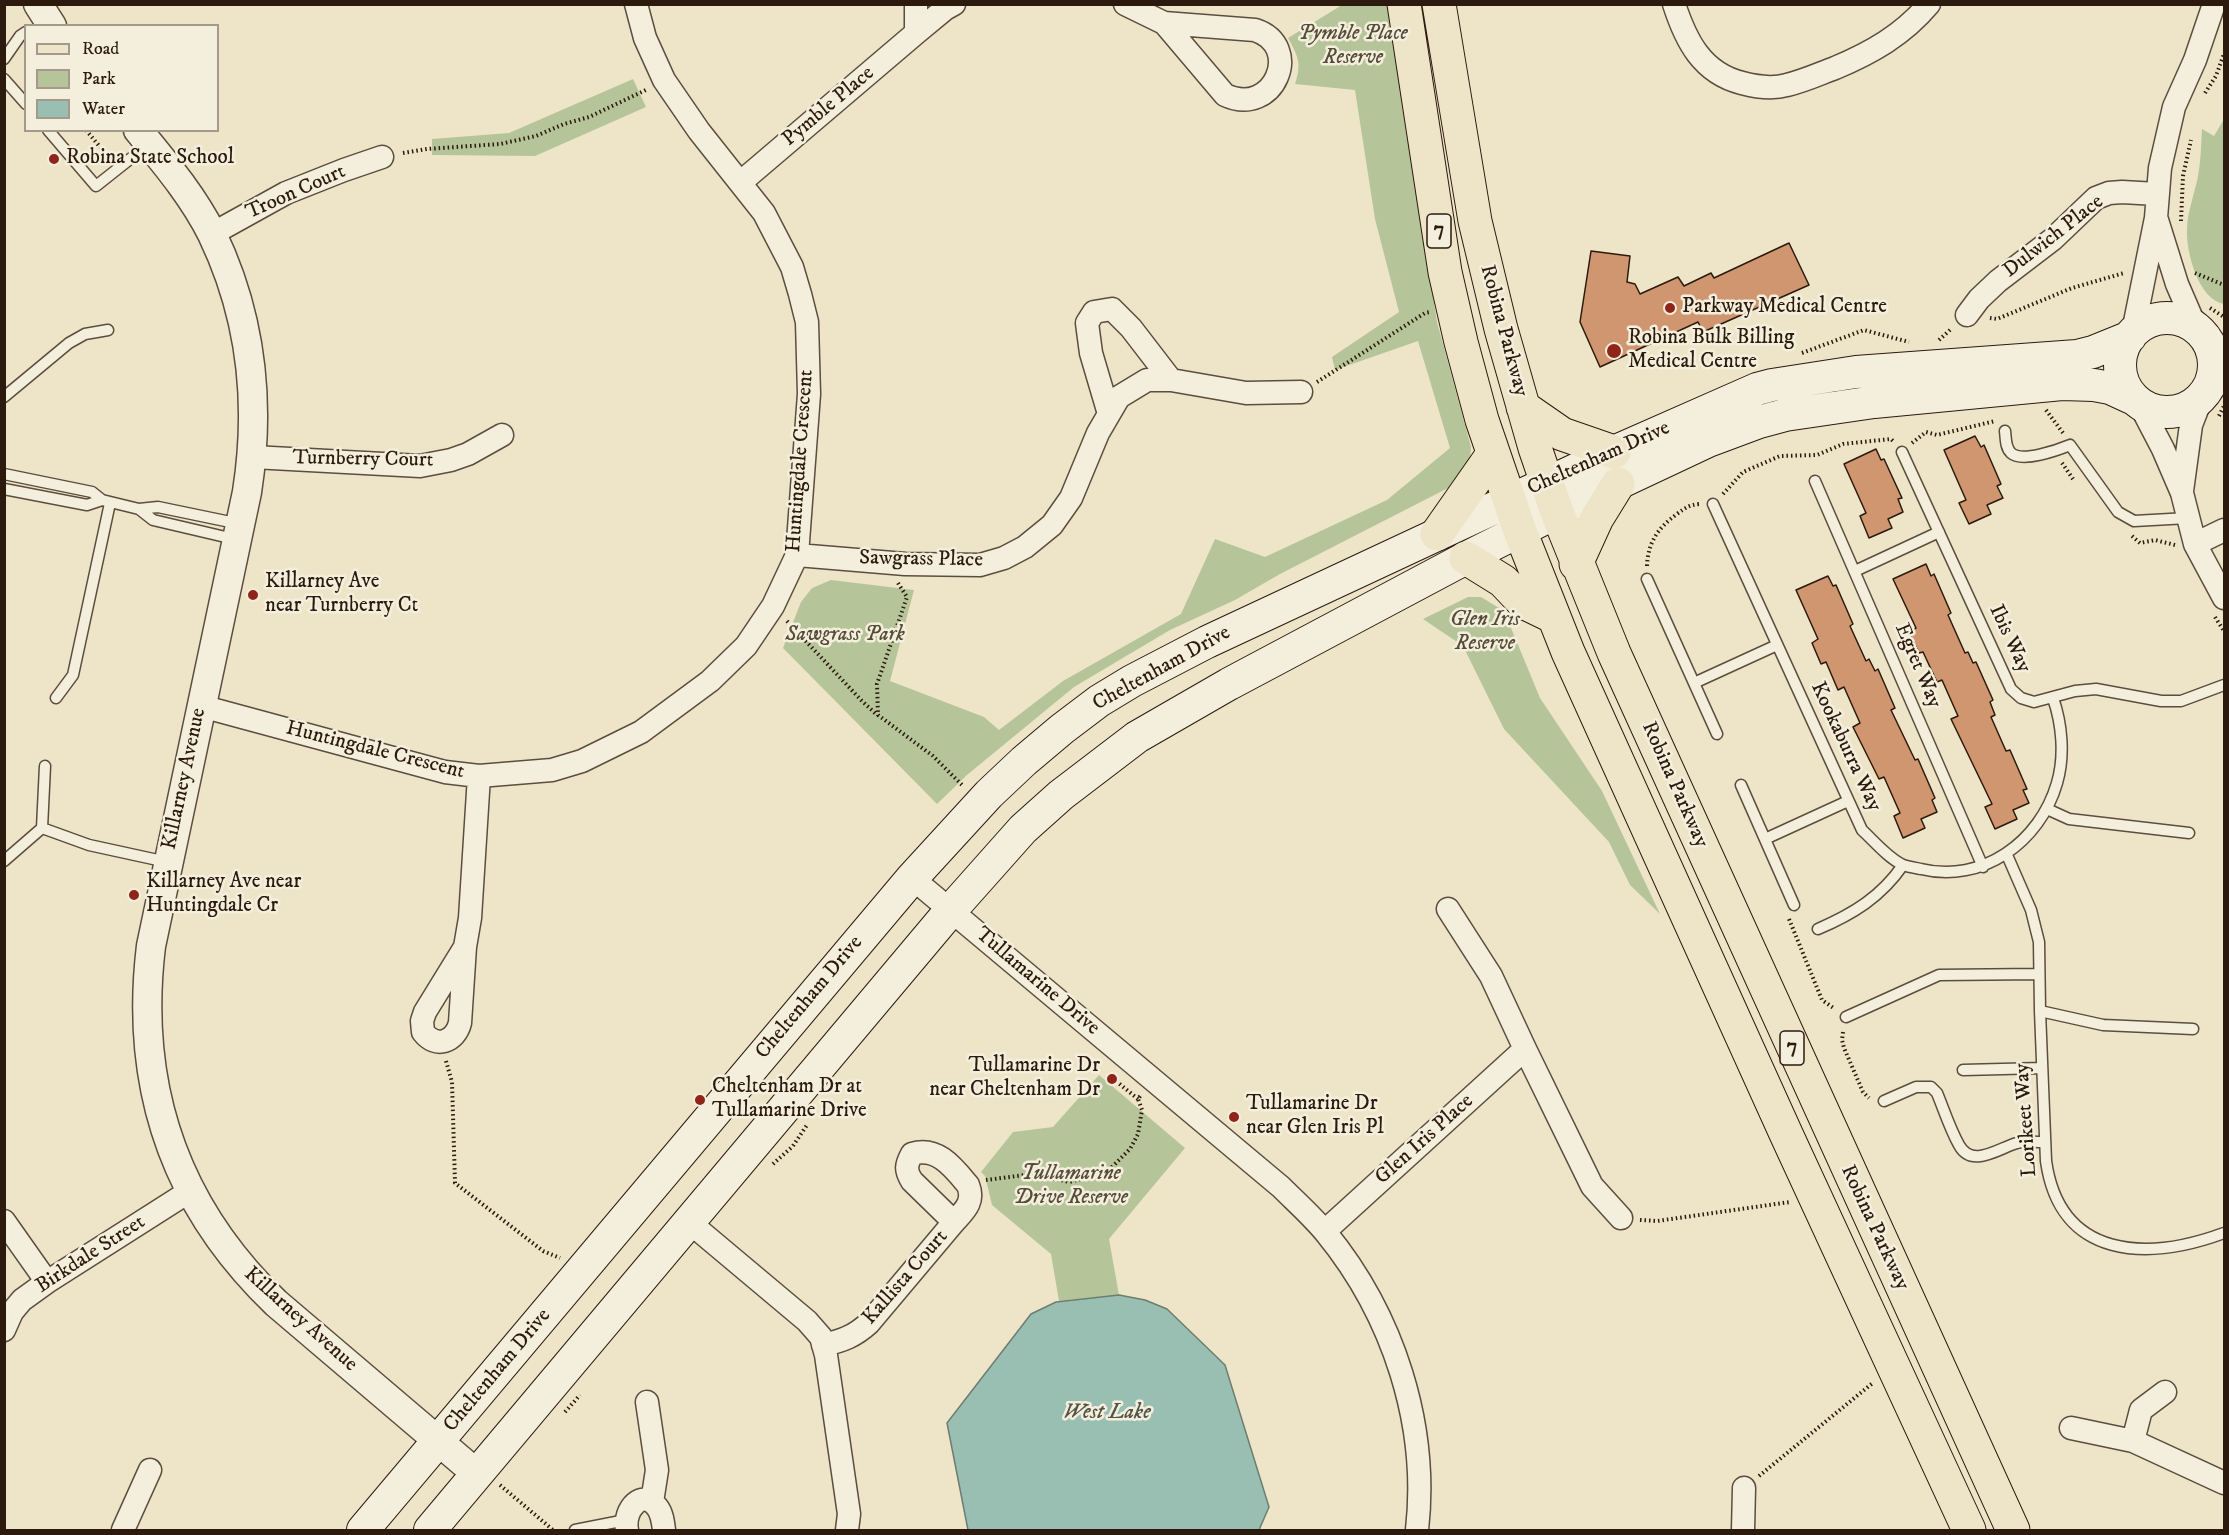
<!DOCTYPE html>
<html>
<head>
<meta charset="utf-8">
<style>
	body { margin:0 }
	#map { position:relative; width:2229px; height:1535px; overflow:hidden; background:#eee5c9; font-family:"IM FELL DW Pica",serif }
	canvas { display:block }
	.frame { position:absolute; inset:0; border:6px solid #2c1a0e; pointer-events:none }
	.legend { position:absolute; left:24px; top:24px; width:195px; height:108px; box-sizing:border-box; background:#f4eedc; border:2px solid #a4998a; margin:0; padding:8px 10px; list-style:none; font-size:18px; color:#2c1a0e }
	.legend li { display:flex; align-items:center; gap:12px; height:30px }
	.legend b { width:30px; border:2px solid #a4998a }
</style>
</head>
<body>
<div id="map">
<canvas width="2229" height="1535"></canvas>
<div class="frame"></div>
<ul class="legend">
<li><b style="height:8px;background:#eee5c9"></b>Road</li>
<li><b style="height:16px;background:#b5c599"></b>Park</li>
<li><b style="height:16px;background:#99bfb3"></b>Water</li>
</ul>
</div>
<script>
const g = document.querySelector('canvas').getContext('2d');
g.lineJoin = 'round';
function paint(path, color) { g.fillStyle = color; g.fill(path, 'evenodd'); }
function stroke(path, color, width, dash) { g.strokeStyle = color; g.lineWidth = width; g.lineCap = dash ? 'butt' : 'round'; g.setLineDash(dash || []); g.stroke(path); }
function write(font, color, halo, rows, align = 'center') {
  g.font = font + ' "IM FELL DW Pica",serif'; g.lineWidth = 5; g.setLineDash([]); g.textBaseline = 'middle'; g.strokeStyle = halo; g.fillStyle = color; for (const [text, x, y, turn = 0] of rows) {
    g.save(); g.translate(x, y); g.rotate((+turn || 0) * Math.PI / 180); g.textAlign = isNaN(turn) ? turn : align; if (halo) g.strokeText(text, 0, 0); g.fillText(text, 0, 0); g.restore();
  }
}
const green = new Path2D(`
	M1342,5H1388L1437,322L1471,447L1470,462L1450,487L1280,574L1235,600L1170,630L1074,687L967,775L937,804L783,648L801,602L812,588L831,580L914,590L890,681L984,717L999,730L1063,681L1181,614L1215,539L1265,557L1387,500L1450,448L1418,341L1335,370L1332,357L1399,312L1375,219L1355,90L1295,84C1302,64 1298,56 1288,38Z
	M633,79L646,107L535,156L432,155V139L509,133Z
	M2224,119V304C2199,300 2186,253 2187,230C2187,212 2195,193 2198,176C2201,160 2201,144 2202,129L2214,136Z
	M1468,597H1481L1504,611L1540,698L1602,791L1660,914L1630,885L1609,842L1504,729L1463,646L1423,619Z
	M1099,1075L1185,1148L1109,1239L1119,1295L1059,1301L1051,1254L992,1205L985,1176L981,1172L1013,1132L1053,1127Z`);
const water = new Path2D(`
	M1119,1295L1145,1300L1167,1309L1225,1365L1269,1507L1259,1530H968L947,1423L1031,1314L1056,1302Z`);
const building = new Path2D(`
	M1789,243L1809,285L1703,332L1698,322L1600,367L1580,322L1591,251L1630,256L1627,282L1635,284L1640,294L1678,277L1684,286L1711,273L1714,278Z
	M1975,436L1981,447L1984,445L2001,484L1997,486L2003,498L1987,505L1991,514L1969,524L1959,503L1966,500L1944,450Z
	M1876,449L1881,460L1884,459L1902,498L1898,499L1903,512L1888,519L1892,528L1869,538L1860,516L1866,513L1844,464Z
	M1926,564L1931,576L1934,574L1951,613L1948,615L1965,653L1968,652L1973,663L1976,662L1993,700L1990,702L1995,715L1991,717L2006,751L2010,750L2027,789L2023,790L2029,803L2013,810L2017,819L1995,829L1985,807L1992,804L1951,719L1958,716L1942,680L1937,682L1923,652L1919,653L1909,632L1916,628L1893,579Z
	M1828,576L1833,586L1836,585L1853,624L1850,626L1866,661L1869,659L1875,671L1878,669L1895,708L1891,710L1915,760L1918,759L1935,798L1932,800L1937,812L1921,819L1925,828L1903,838L1894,816L1900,813L1884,777L1879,779L1853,727L1860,723L1844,687L1838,690L1826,662L1821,664L1812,643L1818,639L1796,590Z`);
const path = new Path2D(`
	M2205,93L2216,76L2224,54
	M86,130L110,159
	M403,153L427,149L500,144L536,136L564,124L589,117L648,89
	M2181,221L2183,176L2191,140
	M2195,273L2224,285
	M2210,308L2224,317
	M1990,318L1997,319L2072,288L2124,273
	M1939,340L1951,329
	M1802,353L1864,330L1909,342
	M1317,382L1425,313L1430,312
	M2046,410L2063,433
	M2219,416L2224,406
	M1912,443L1926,432L1937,435L1995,421
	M2062,463L2073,479
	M1723,494L1743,472L1780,456L1817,455L1843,444L1891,439L1894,442
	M2132,536L2140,543L2155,540L2175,545
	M1647,566C1648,542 1658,528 1677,514C1685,508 1689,505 1699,504
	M898,583L907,597L877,684L878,715L933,756L962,785
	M2215,617L2224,631
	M787,621L861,700L877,715
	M1789,919L1822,1000L1835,1009
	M1843,1032L1842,1040L1844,1048L1863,1092L1869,1098
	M446,1061L452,1082L455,1183L543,1251L560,1258
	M1116,1081L1138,1099
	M773,1164L793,1146L807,1125
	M986,1180L1033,1174L1069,1182L1106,1173L1130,1149L1138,1134L1142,1110L1138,1099L1141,1095
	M1640,1220L1657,1221L1790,1202
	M565,1412L580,1395
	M1759,1476L1874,1382
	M500,1485L553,1530`);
const service = new Path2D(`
	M4,59L20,36L26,32
	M4,79L26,104
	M48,130L96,186L149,144
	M4,397L69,343L85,334L108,330
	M2005,431C2006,438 2005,447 2011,453C2022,463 2058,450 2070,445L2118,512L2134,521L2188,518
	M1902,452L2011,689L2021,698L2034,702L2075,691L2096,689L2161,701H2181L2224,685
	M4,474L92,492L102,500L139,509L158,507L240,524
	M1815,481L1983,867
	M4,489L87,505L102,500
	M1713,504L1862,830C1874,841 1888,858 1903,865C1909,867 1916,868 1921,869C1982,884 2040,842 2057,783C2065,756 2062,724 2053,698
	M139,509L153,520L234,539
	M1855,571L1939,532
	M1647,579L1717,734
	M1694,683L1777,645
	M56,698L73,675L110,503
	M1741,785L1794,905
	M2047,809L2069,819L2189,833
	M42,828L89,845L167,862
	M1765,839L1848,801
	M2007,855L2031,910L2039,942L2040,1011L2046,1161C2060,1260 2148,1261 2224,1233
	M4,861L42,828L45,766
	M1818,929C1853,914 1881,897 1903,865
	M2040,1011L2103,1025L2193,1029
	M1846,1017L1939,975L2039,974
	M1963,1070L2042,1068
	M1884,1101L1916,1087H1931L1937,1093C1944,1110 1950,1129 1959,1145C1972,1169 1999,1148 2017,1143C2026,1141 2036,1142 2045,1142
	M575,1530L626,1520`);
const minor = new Path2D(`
	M916,4V33
	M1125,4L1164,23L1255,30C1304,46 1274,118 1225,95L1164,23
	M1674,4C1686,41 1702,73 1742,83C1757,87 1773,89 1787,85C1804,81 1819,74 1835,68C1871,53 1903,35 1929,4
	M741,182L916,33L945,9L954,4
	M2157,220L2177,284L2196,328
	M212,234L286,193L344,170L382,157
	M1967,315L1979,299L1998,281L2053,239L2096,198L2109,193L2122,192L2157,194
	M2133,332L2156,218L2160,168L2174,107L2195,60L2214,4
	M2139,403L2163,449L2182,493L2195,544L2224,598
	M1109,414L1091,353L1087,323L1094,312L1112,309L1131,328L1171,380
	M253,457L420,466L451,460L468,454L502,435
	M2182,491L2191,425L2203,394
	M2195,544L2224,530
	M797,555L905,564L980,565L1004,558L1025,547L1052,525L1071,498L1098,433L1119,397L1147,380H1171L1246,393L1301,392
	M201,706L445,772L479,776L552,770L582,761L641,732L710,681L746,646L773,606L797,555L809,394L807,322L800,294L792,267L764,213L699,131L664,80L645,38L636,4
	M912,878L1281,1187C1296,1202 1312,1216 1326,1233C1393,1315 1429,1424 1417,1530
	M1448,909L1491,976L1525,1049L1592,1186L1621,1218
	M465,947L425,1012L422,1021L423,1032C436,1049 455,1042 460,1023L465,947L470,918L479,776
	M4,1221L47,1282
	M689,1222L807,1321L821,1337L826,1355L849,1514L847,1530
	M1325,1231L1525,1049
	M4,1330L12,1312L22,1300L47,1282L190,1191
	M823,1345C842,1341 855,1336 869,1323L954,1222L912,1181C905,1170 906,1165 912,1154C937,1146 953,1167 968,1185C975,1202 964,1211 954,1222
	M647,1402L657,1470L652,1502
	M2071,1428L2133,1441L2224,1483
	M2133,1441L2141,1410L2165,1392
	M123,1530L150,1470
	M627,1530C623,1509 643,1488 657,1507C662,1513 663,1522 664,1530
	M1743,1530L1744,1488`);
const tertiary = new Path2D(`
	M38,4L52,26
	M138,130C165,163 193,196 212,234C252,317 261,402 247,492L151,946C134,1086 174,1205 276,1303L477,1474`);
const secondary = new Path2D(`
	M2120 365a47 47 0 1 1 94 0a47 47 0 1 1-94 0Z
	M363,1530L912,878L989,794L1024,761L1062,729L1099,701L1132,681L1207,642L1614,452L1757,389L1772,385L1856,372L2077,356L2093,352L2130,337
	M430,1530L951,910L1023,829L1061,795L1137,737L1229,684L1466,558L1557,512L1708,441L1759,422L1785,415L1874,402L2062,384L2094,385L2110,388L2134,399`);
const primary = new Path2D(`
	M1404,4L1445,272L1461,342L1482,420L1520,531L1568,652L1787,1136L1969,1530
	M1439,4L1475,221L1501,329L1535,448L1557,512L1614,653L2013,1530
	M1523,407L1562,434L1614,452
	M1437,534L1493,454
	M1466,558L1503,581L1523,602L1552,616
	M1576,564L1597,518L1618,484`);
const markers = [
	[54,159,6,"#8f2418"],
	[1670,308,6,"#8f2418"],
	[1614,351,8,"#8f2418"],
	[253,595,6,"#8f2418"],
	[134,895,6,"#8f2418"],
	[1112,1079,6,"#8f2418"],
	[700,1100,6,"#8f2418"],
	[1234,1117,6,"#8f2418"]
];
const shields = [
	[1439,231,24],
	[1792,1048,24]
];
const shieldNames = [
	["7",1439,231],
	["7",1792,1048]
];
const parkNames = [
	["Pymble Place",1353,35],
	["Reserve",1353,59],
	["Glen Iris",1485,621],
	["Reserve",1485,645],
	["Sawgrass Park",845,636],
	["Tullamarine",1071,1175],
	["Drive Reserve",1071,1199]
];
const streetNames = [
	["Pymble Place",829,107,-40],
	["Troon Court",296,193,-24],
	["Dulwich Place",2054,237,-38],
	["Robina Parkway",1503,331,75],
	["Cheltenham Drive",1599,459,-24],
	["Turnberry Court",363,460,1],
	["Huntingdale Crescent",801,461,-86],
	["Sawgrass Place",921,560,1],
	["Ibis Way",2009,639,65],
	["Egret Way",1917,666,67],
	["Cheltenham Drive",1162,669,-29],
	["Kookaburra Way",1845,747,65],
	["Huntingdale Crescent",375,751,14],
	["Killarney Avenue",185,779,-78],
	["Robina Parkway",1674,785,66],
	["Tullamarine Drive",1037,982,40],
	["Cheltenham Drive",810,998,-50],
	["Lorikeet Way",2027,1120,-94],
	["Glen Iris Place",1425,1140,-42],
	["Robina Parkway",1874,1228,65],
	["Birkdale Street",91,1255,-33],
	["Kallista Court",906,1278,-49],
	["Killarney Avenue",300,1320,42],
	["Cheltenham Drive",498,1371,-50]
];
const poiNames = [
	["Robina State School",66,159],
	["Parkway Medical Centre",1682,308],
	["Robina Bulk Billing",1628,339],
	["Medical Centre",1628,363],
	["Killarney Ave",265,583],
	["near Turnberry Ct",265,607],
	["Killarney Ave near",146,883],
	["Huntingdale Cr",146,907],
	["Tullamarine Dr",1100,1067,"right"],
	["near Cheltenham Dr",1100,1091,"right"],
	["Cheltenham Dr at",712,1088],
	["Tullamarine Drive",712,1112],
	["Tullamarine Dr",1246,1105],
	["near Glen Iris Pl",1246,1129]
];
const waterNames = [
	["West Lake",1107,1413]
];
paint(green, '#b5c599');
paint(water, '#99bfb3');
stroke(water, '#6d7d71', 1.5);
paint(building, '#cf9670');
stroke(building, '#2c1a0e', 1.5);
stroke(service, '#5c4d3d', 13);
stroke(minor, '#5c4d3d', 25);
stroke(tertiary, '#5c4d3d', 31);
stroke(secondary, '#2c1a0e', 34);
stroke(primary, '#2c1a0e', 35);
stroke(path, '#2c1a0e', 4, [1.5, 3]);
stroke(service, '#f4eedc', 10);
stroke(minor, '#f4eedc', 22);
stroke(tertiary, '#f4eedc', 28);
stroke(secondary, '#f4eedc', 32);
stroke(primary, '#eee5c9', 33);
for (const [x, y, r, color] of markers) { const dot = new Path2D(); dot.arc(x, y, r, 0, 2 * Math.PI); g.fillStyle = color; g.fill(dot); stroke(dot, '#f4eedc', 2); }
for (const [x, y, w] of shields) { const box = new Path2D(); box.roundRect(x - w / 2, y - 17, w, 34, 4.5); g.fillStyle = '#f4eedc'; g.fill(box); stroke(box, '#2c1a0e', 1.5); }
write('bold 20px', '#2c1a0e', null, shieldNames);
write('italic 21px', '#554d38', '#f4eedc', parkNames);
write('21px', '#2c1a0e', '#f4eedc', streetNames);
write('21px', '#2c1a0e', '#f4eedc', poiNames, 'left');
write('italic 22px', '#525448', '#f4eedc', waterNames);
</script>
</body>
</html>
